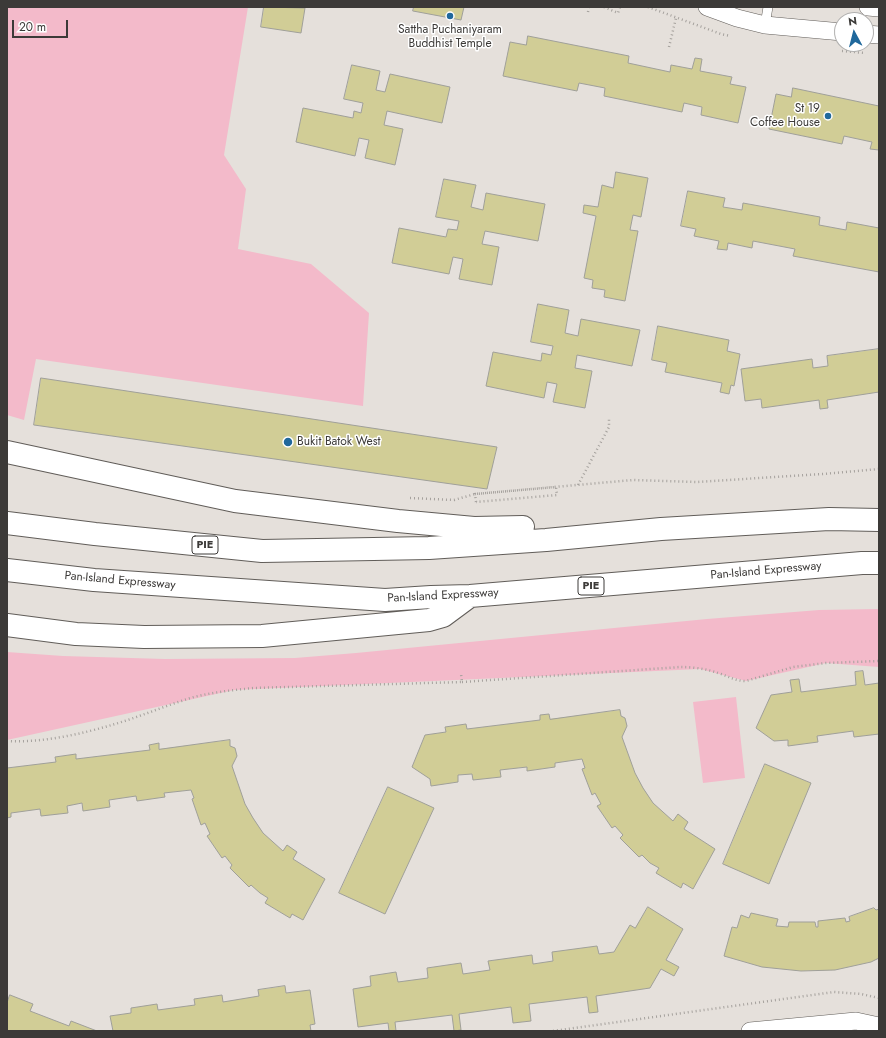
<!DOCTYPE html>
<html>
<head>
<meta charset="utf-8">
<style>
	body { margin:0 }
	#map { position:relative; width:886px; height:1038px; overflow:hidden; background:#e5e0db; font-family:Jost,sans-serif }
	canvas { display:block }
	.frame { position:absolute; inset:0; border:8px solid #3c3a38; pointer-events:none }
	.north { position:absolute; left:834px; top:12px; width:40px; height:40px; box-sizing:border-box; background:#fff; border:1px solid #b1b0af; border-radius:50%; rotate:353deg; font-size:11px; font-weight:700; line-height:16px; text-align:center; color:#3c3a38 }
	.north::after { content:''; display:block; margin:auto; width:14px; height:18px; background:#20689c; clip-path:polygon(50% 0,100% 100%,50% 72%,0 100%) }
	.scale { position:absolute; left:12px; top:20px; width:56px; height:18px; box-sizing:border-box; border:2px solid #3c3a38; border-top:0; padding-left:5px; font-size:12px; line-height:14px; white-space:nowrap; color:#3c3a38; -webkit-text-stroke:3px #fff; paint-order:stroke }
</style>
</head>
<body>
<div id="map">
<canvas width="886" height="1038"></canvas>
<div class="frame"></div>
<div class="north">N</div>
<div class="scale">20 m</div>
</div>
<script>
const g = document.querySelector('canvas').getContext('2d');
g.lineJoin = 'round';
function paint(path, color) { g.fillStyle = color; g.fill(path, 'evenodd'); }
function stroke(path, color, width, dash) { g.strokeStyle = color; g.lineWidth = width; g.lineCap = dash ? 'butt' : 'round'; g.setLineDash(dash || []); g.stroke(path); }
function write(font, color, halo, rows, align = 'center') {
  g.font = font + ' Jost,sans-serif'; g.lineWidth = 3; g.setLineDash([]); g.textBaseline = 'middle'; g.strokeStyle = halo; g.fillStyle = color; for (const [text, x, y, turn = 0] of rows) {
    g.save(); g.translate(x, y); g.rotate((+turn || 0) * Math.PI / 180); g.textAlign = isNaN(turn) ? turn : align; if (halo) g.strokeText(text, 0, 0); g.fillText(text, 0, 0); g.restore();
  }
}
const green = new Path2D(`
	M7,7H248L224,155L246,189L238,249L311,264L369,313L363,406L36,359L24,420L7,415Z
	M879,609V667L826,663L746,681L700,669L234,690L7,740V652L63,656L165,659L295,658L356,653L707,619L819,610Z
	M736,697L745,778L703,783L693,702Z`);
const building = new Path2D(`
	M264,7L305,8L301,33L261,27Z
	M414,7H464L461,20L413,11Z
	M528,36L629,56L628,63L670,72L671,65L692,69L695,58L702,59L700,71L732,77L730,84L746,87L738,123L701,115L702,107L684,103L682,112L604,96L605,88L579,83L577,91L503,76L510,42L526,45Z
	M352,65L380,71L376,90L385,92L390,74L450,87L442,123L387,111L384,125L403,129L395,165L365,158L369,140L359,138L355,156L296,142L303,108L353,118L354,111L361,113L363,103L344,99Z
	M793,88L879,106V150L870,149L872,142L844,136L842,144L769,129L776,94L791,97Z
	M616,172L648,178L641,217L633,215L630,230L638,231L625,301L604,297L605,290L592,288L593,280L584,278L596,216L583,213L584,205L598,207L602,185L613,188Z
	M444,179L476,185L471,207L483,210L486,193L545,204L538,241L485,231L482,244L499,247L492,285L459,279L463,259L453,257L449,274L392,263L399,228L446,237L448,229L457,230L459,221L436,217Z
	M688,191L725,198L723,207L742,210L743,203L820,217L819,225L846,230L847,222L879,228V272L793,256L795,249L753,241L752,248L728,243L727,250L717,249L719,241L694,236L696,229L681,226Z
	M538,304L569,310L565,333L578,336L581,319L640,330L632,366L577,355L575,368L592,371L585,408L553,402L557,384L547,382L544,398L486,386L493,352L541,361L542,353L551,355L553,346L531,342Z
	M658,326L729,340L727,351L740,354L734,386L731,385L729,394L720,392L722,383L665,372L667,363L652,360Z
	M879,349V392L827,400L828,408L820,409L819,400L762,408L761,399L745,401L741,369L812,359L813,368L828,366L827,356Z
	M41,378L497,447L487,489L34,425Z
	M863,671L865,685L879,683V734L854,737L853,731L817,736L818,742L788,746V740L774,741L756,728L771,695L792,692L790,680L799,679L801,692L856,685L855,672Z
	M620,710L621,716L625,718L627,726L622,737L635,773L643,788L653,803L673,821L678,814L688,822L684,829L715,849L693,889L683,883L681,888L656,873L659,868L650,863L642,855L639,857L620,838L623,835L615,826L612,828L597,806L601,804L595,793L592,795L582,769L585,768L582,759L555,763V767L527,771V767L500,770L501,777L473,780L472,774L458,775V782L431,786L430,779L412,767L425,735L446,732L445,727L466,724L467,729L540,720V715L549,714L550,719Z
	M230,740V746L235,748L237,756L232,766L245,804L253,818L263,833L283,851L287,845L297,852L293,859L325,879L303,920L292,914L290,918L265,903L268,898L260,893L251,885L249,887L230,868L232,865L225,856L222,858L207,836L210,834L205,823L201,825L192,799L194,798L191,790L164,793L165,797L137,801L136,796L109,800L110,807L83,811L82,803L67,806L68,813L41,816L40,809L11,813V817L7,818V768L56,762L55,757L76,754V759L150,750L149,745L159,743V749Z
	M765,764L811,783L769,884L723,864Z
	M388,787L434,808L385,914L339,893Z
	M648,907L683,929L666,960L679,967L674,976L661,969L650,988L596,996L598,1012L589,1013L587,997L529,1004L531,1021L513,1023L511,1007L459,1014L461,1030L454,1031L452,1015L395,1022L396,1031H389L388,1023L358,1027L353,989L371,986L370,976L396,972L398,982L428,978L427,968L461,963L463,974L490,970L488,961L532,955L533,964L553,961L552,952L597,946L599,954L614,952L630,925L635,928Z
	M874,908L876,910L879,909V958L871,962L835,970L801,971L762,967L724,956L732,927L737,928L741,915L749,918L751,913L778,919L776,926L788,927L789,922H815L816,927H818V921L845,918L846,922L850,921L849,917Z
	M285,986L286,993L310,990L315,1024L310,1025L311,1031H113L110,1016L131,1013V1008L157,1004L158,1010L195,1005L194,999L222,995L223,1002L259,996L258,990Z
	M10,995L33,1004L30,1011L69,1026L71,1021L97,1031H7V1003Z`);
const path = new Path2D(`
	M604,7L618,13L620,7
	M648,7L721,34L730,36
	M588,12L589,7
	M669,47L676,18
	M842,51L865,53
	M578,485L609,427V417
	M476,502L475,494L633,480L697,482L823,474L879,469
	M462,682L680,667C692,667 707,669 718,673C728,676 735,681 746,681L793,667L826,663L879,661
	M7,741C42,743 82,734 115,724C142,716 167,705 194,697C214,692 234,690 254,688L462,682L461,674
	M553,1031L834,992L861,994L879,998`);
const lane = new Path2D(`
	M765,25L768,7`);
const street = new Path2D(`
	M707,7L737,18L765,25L842,32
	M868,7L879,8
	M866,34L879,35
	M750,1031L856,1021L879,1026`);
const highway = new Path2D(`
	M7,452L235,501L398,521L474,528L523,527
	M7,523L95,534L262,551L429,548L546,540L661,529L829,519L879,520
	M7,570L94,580L385,600L431,597L470,596L862,563H879
	M7,625L76,634L144,637L262,636L429,620L443,616L470,596`);
const pathBridge = new Path2D(`
	M410,498L454,500L475,494L556,487L557,495L476,502`);
const markers = [
	[450,16,4,"#20689c"],
	[828,116,4,"#20689c"],
	[288,442,5,"#20689c"]
];
const shields = [
	[205,545,26],
	[591,586,26]
];
const shieldNames = [
	["PIE",205,545],
	["PIE",591,586]
];
const poiNames = [
	["Sattha Puchaniyaram",450,30],
	["Buddhist Temple",450,44],
	["St 19",820,109,"right"],
	["Coffee House",820,123,"right"],
	["Bukit Batok West",297,442,"left"]
];
const streetNames = [
	["Pan-Island Expressway",766,571,-5],
	["Pan-Island Expressway",120,581,5],
	["Pan-Island Expressway",443,596,-3]
];
paint(green, '#f3baca');
paint(building, '#d1cd96');
stroke(building, '#9f9f99', 1);
stroke(lane, '#615d59', 10);
stroke(street, '#615d59', 18);
stroke(highway, '#615d59', 24);
stroke(path, '#a5a19d', 2.5, [1, 3]);
stroke(lane, '#fff', 9);
stroke(street, '#fff', 17);
stroke(highway, '#fff', 22);
stroke(pathBridge, '#a5a19d', 2.5, [1, 3]);
for (const [x, y, r, color] of markers) { const dot = new Path2D(); dot.arc(x, y, r, 0, 2 * Math.PI); g.fillStyle = color; g.fill(dot); stroke(dot, '#fff', 1.5); }
for (const [x, y, w] of shields) { const box = new Path2D(); box.roundRect(x - w / 2, y - 9, w, 18, 3); g.fillStyle = '#fff'; g.fill(box); stroke(box, '#3c3a38', 1); }
write('bold 11px', '#3c3a38', null, shieldNames);
write('12px', '#3c3a38', '#fff', poiNames);
write('12px', '#3c3a38', '#fff', streetNames);
</script>
</body>
</html>
